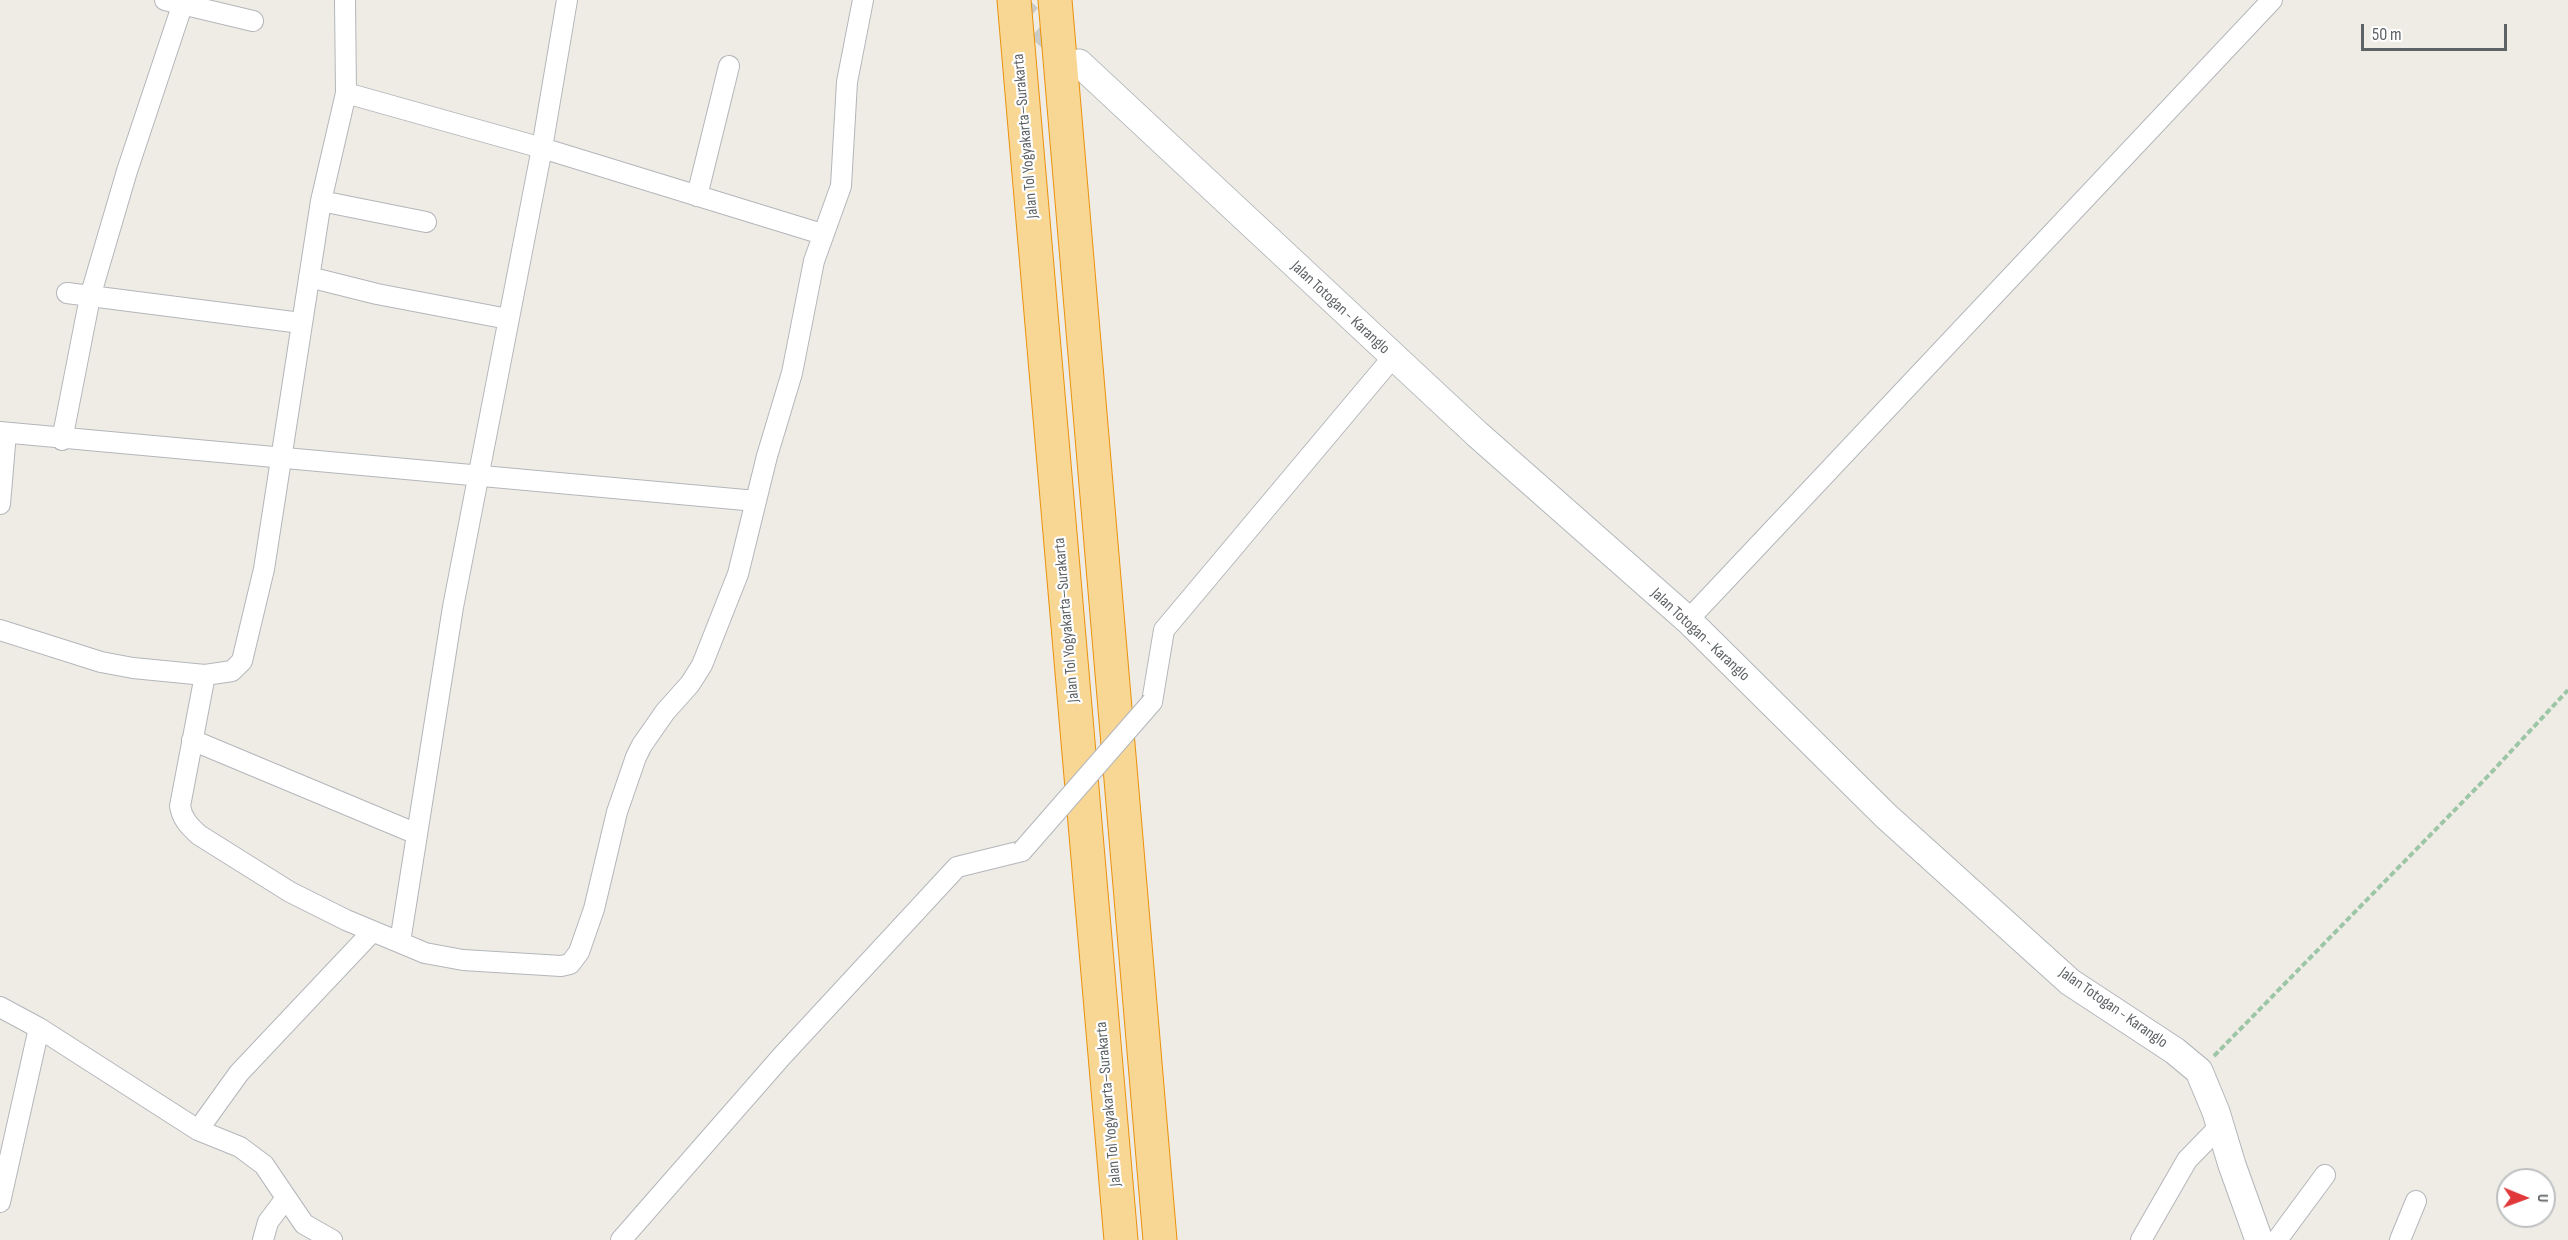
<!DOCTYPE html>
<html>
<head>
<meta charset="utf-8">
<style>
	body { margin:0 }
	#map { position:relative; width:2568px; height:1240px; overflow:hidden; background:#efece6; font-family:"Sofia Sans Condensed",sans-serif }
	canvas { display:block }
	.north { position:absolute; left:2496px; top:1168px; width:60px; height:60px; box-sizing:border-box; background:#fff; border:2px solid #bec0c1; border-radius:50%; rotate:91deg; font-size:16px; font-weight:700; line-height:24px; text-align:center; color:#5d6265 }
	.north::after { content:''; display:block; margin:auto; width:21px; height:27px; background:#e1393b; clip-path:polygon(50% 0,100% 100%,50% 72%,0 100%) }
	.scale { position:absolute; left:2361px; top:24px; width:146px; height:27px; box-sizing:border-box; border:3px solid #5d6265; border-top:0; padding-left:8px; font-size:18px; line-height:21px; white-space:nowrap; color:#5d6265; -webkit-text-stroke:4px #fff; paint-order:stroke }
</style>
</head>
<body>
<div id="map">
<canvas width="2568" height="1240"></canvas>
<div class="north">U</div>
<div class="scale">50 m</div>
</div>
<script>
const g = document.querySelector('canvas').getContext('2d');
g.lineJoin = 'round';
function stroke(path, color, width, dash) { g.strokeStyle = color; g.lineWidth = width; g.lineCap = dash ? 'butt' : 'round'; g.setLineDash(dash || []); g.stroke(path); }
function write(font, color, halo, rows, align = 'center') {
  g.font = font + ' "Sofia Sans Condensed",sans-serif'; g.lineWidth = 4.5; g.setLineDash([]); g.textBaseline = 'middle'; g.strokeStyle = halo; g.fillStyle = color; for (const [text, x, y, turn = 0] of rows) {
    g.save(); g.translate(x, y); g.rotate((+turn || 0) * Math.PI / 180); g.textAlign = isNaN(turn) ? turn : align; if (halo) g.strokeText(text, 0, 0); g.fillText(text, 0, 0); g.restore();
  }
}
const secondaryTunnel = new Path2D(`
	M1009,0L1069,54`);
const path = new Path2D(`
	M2214,1056L2489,775L2568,690`);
const minor = new Path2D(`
	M165,0L253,21
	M346,93L542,148L822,234
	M697,196L729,66
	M321,201L426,222
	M309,277L377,294L508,319
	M67,293L301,323
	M0,432L756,501
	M62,440L90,297L127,171L184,0
	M0,504L6,433
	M1688,620L2272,0
	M0,630L101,662L133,668L205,675L232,671L242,661L264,569L321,201L346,93L345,0
	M205,675L180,806C182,819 190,827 199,835L290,892L346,920L425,953L463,960L561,966L570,964L579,952L594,909L617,812L636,757L642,745L665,712L690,684L702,665L738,574L767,456L792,373L814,261L841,186L847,82L863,0
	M1152,702L1164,630L1393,357
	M192,740L417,834
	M400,942L453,607L542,148L567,0
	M0,1007L39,1028L198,1130L240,1147L264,1165L304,1224L332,1240
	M198,1130L239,1073L372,932
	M0,1202L39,1028
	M263,1240L268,1222L286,1198
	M621,1240L782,1056L957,867L1022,851
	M2141,1240L2187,1160L2220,1126
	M2277,1240L2325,1175
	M2400,1240L2416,1201`);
const secondary = new Path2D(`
	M1079,63L1477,434L1688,620L1886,816L2070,982L2175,1051L2199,1071L2216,1112L2232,1165L2259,1240`);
const motorway = new Path2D(`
	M1014,0L1121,1240
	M1055,0L1160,1240`);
const minorBridge = new Path2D(`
	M1022,851L1152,702`);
const streetNames = [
	["Jalan Tol Yogyakarta–Surakarta",1026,136,-95],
	["Jalan Totogan - Karanglo",1340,308,43],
	["Jalan Tol Yogyakarta–Surakarta",1067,620,-95],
	["Jalan Totogan - Karanglo",1700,635,43],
	["Jalan Totogan - Karanglo",2113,1008,35],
	["Jalan Tol Yogyakarta–Surakarta",1109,1104,-95]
];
stroke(secondaryTunnel, '#cacac6', 27, [27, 14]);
stroke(minor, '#b3b6ba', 22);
stroke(secondary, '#b2b6ba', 29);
stroke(motorway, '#ea910b', 35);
stroke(path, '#9dc6a6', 4, [6, 3]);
stroke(minor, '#fff', 20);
stroke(secondary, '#fff', 27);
stroke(motorway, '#f8d694', 33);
stroke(minorBridge, '#b3b6ba', 22, []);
stroke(minorBridge, '#fff', 20);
write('16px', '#5d6265', '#fff', streetNames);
</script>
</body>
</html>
